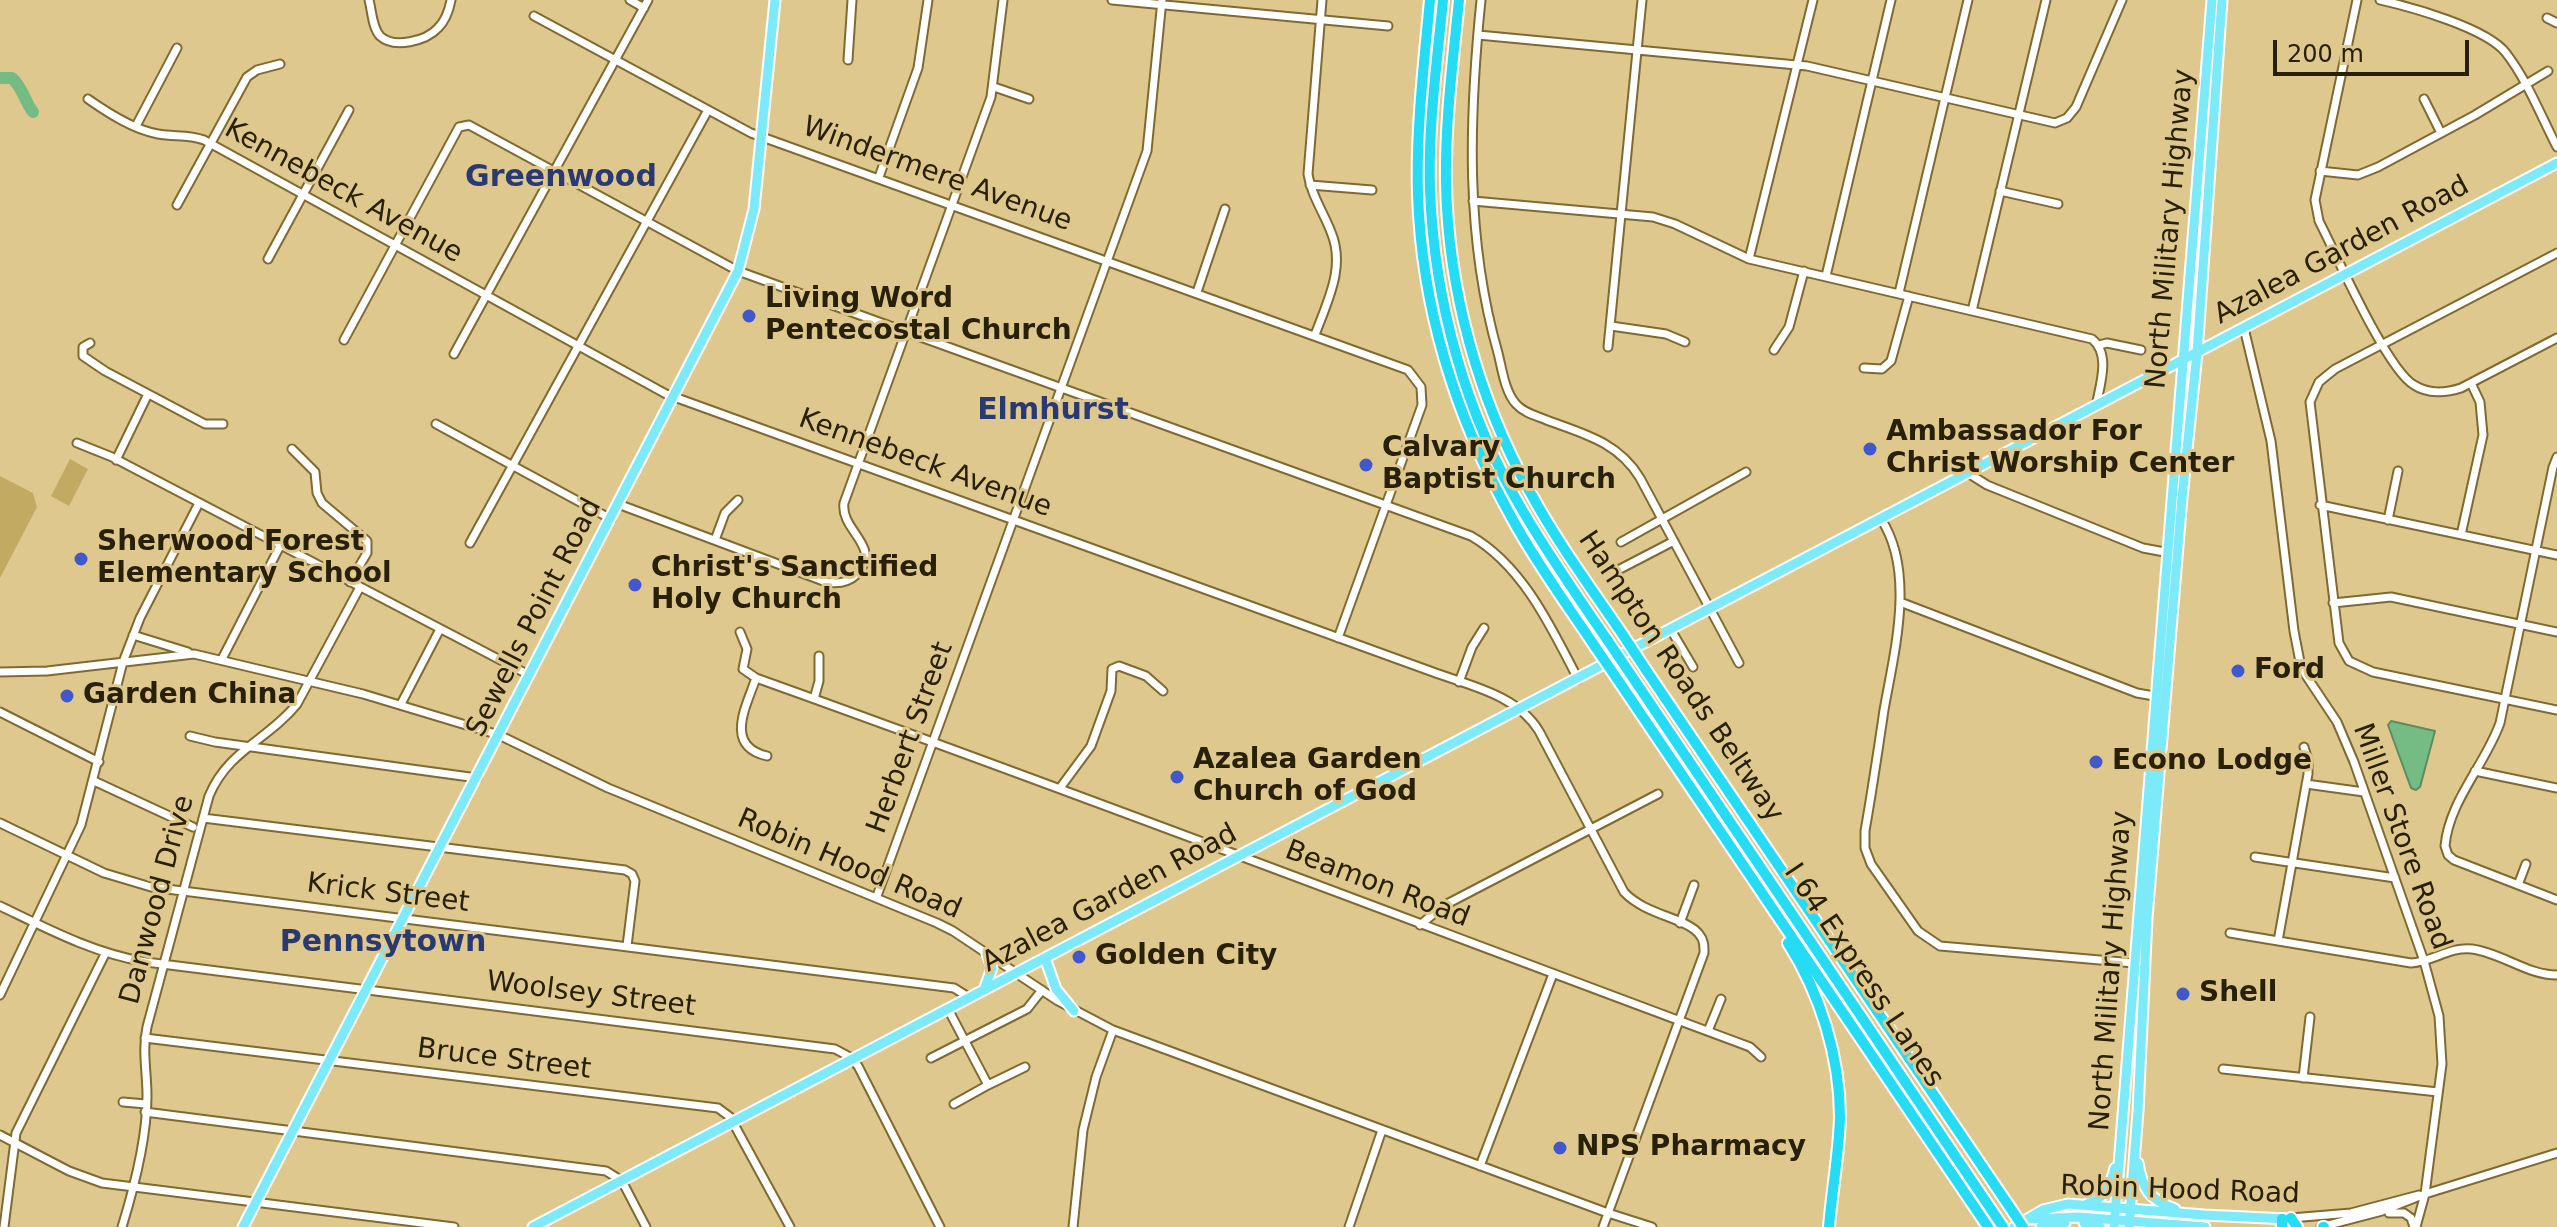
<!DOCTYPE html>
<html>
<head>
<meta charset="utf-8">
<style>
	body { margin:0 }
	#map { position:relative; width:2557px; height:1227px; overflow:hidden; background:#dec88d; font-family:"DejaVu Sans",sans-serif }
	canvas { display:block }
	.scale { position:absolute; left:2273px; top:40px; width:196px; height:36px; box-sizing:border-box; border:4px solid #282008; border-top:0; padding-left:10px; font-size:24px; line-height:28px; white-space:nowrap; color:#282008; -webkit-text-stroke:6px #dec88d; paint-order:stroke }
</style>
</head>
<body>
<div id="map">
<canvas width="2557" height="1227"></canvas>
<div class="scale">200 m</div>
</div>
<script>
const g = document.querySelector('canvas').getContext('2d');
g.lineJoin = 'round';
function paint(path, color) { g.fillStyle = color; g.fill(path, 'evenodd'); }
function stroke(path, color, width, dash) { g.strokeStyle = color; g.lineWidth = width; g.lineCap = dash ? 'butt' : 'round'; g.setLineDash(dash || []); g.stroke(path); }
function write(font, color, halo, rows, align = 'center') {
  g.font = font + ' "DejaVu Sans",sans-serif'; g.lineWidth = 6; g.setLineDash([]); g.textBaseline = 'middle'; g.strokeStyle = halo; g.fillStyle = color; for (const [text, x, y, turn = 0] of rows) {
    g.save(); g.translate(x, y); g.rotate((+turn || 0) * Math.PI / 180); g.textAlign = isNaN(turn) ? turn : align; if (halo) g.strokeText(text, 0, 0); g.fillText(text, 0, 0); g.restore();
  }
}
const green = new Path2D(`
	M70,459L88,469L69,506L51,496Z
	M0,476L33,493L37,507L0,578Z`);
const water = new Path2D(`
	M2391,721L2435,731L2420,787L2416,790L2411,788L2388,725Z`);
const river = new Path2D(`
	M0,78H12C23,88 24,100 33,112`);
const minor = new Path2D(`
	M369,0C372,11 372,27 380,36C394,49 426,41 438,28C446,20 449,11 451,0
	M630,0L644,8
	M1112,0L1388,26
	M1481,0C1469,118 1465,238 1498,353C1502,369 1505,392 1516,404C1525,414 1538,416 1549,421C1585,434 1619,443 1640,478L1739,663
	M2357,0L2315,200L2319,221C2336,254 2387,370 2414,385C2428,394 2446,393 2461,388L2557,338
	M2380,0C2411,7 2487,28 2506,53C2527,80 2541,116 2557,147
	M534,16L751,133L1408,370L1421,387L1422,405L1338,638
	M2547,18L2557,23
	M1478,35L1807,66L2055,123L2067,118L2076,107L2122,0
	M848,60L852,0
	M994,87L1029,99
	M88,99C108,113 134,130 158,134C174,137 188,134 204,140L666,394L1433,672C1471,686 1517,695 1539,731L1624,892C1645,915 1687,918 1699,934C1704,940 1704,945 1704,953L1603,1227
	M2424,99L2441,133
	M136,126L177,48
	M2320,171L2358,175L2378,167L2475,115L2548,71
	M879,177L918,68L928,0
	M1310,185L1372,190
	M2000,191L2058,204
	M1473,201L1653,217L1675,224L1749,259L2092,339C2111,354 2100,385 2096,406
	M177,205L247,77L257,70L280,64
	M2557,253L2335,369L2319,382L2310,402L2339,643L2349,661L2373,672L2557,710
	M268,259L349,110
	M1749,259L1813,0
	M1826,276L1891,0
	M1197,292L1225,209
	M1899,293L1968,0
	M1972,311L2046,0
	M1611,326L1666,334L1685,342
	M2244,328L2271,441L2294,631L2300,662L2305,674L2337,722L2354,762L2424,961L2439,1016L2442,1064L2425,1194L2416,1227
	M1315,335C1327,302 1346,267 1331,232C1324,213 1311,195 1308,174L1322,0
	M344,340L459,127L469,125L738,271L1471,536C1523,566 1551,627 1578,679
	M90,343L83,347V356L105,371L205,424H223
	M2099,345L2107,343L2141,350
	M1608,347L1642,0
	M1774,350L1789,327L1804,271
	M454,354L648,0
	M1864,368L1882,369L1891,361L1909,296
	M436,424L611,519
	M77,443L112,457L529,675
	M292,449L315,472L317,493L322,503L367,541V553L350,582
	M2557,457L2553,467L2500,723C2485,765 2449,801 2445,846L2448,855L2454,860L2557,900
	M116,460L148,394
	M1968,473L1987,485L2143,548L2170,553
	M618,504L826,582C838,584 848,583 857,574C883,546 840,531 844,503L991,97L1003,0
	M2320,505L2557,555
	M1881,519C1916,572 1894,653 1884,710C1878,751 1872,791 1865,831V848L1871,864L1918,931L1940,946L2134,963
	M2388,520L2398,471
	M2461,535L2483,435L2480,402L2471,383
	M715,540L725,513L738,500
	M1621,542L1746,472
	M470,543L708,110
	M1620,569L1674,541
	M1900,602L2137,693L2160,697
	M2333,603L2391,597L2557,632
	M1671,630L1693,667
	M740,632L747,649L743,669L756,678C1089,797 1419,924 1750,1047L1761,1057
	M133,635L188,652
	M222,659L280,546
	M0,672L47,671L194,654L363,694L499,735L608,788L937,923L953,931L1058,1001L1113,1030L1608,1213L1652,1227
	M756,678C746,707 724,746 767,756
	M1459,682L1472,647L1484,628
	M814,699L819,681V656
	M401,704L440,629
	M0,712L99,762
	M190,736L215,742L477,778
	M2475,771L2557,788
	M94,781L193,827
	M2306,784L2364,792
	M1060,788L1091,746L1111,691L1112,669L1119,666L1146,676L1163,691
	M203,818L625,870L632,874L635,881L627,946
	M0,823L104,873L151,887L954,988L970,998
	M2255,857L2395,878
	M2518,885L2526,864
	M877,896L1147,151L1162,0
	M0,906C48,929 93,953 146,962L835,1049L850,1057L858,1066L940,1227
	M1680,923L1694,885
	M1420,925L1443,906L1658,794
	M2230,933L2411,963C2432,962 2451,946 2472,949C2502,953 2527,975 2557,975
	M2278,941L2308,774V760L2304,747
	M0,995L81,825L123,662L140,618L199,503
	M948,1009L988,1085L954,1104
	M1708,1031L1721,999
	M145,1038L718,1108L730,1117L790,1227
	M931,1058L1027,1009L1042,990
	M2223,1069L2438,1092
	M2303,1078L2310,1017
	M988,1085L1025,1067
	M123,1102L146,1104
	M145,1112L606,1171L622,1181L646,1227
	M0,1135L69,1171L102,1183L454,1227
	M1480,1166L1553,974
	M2389,1213H2404L2411,1218L2414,1227
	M2291,1218L2351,1213L2419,1195
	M4,1227L16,1133L105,954
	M122,1227C134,1188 147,1137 147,1096C147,1072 142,1050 147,1027L209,796C228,750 268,740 297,704L360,587
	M1073,1227L1083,1130L1096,1077L1113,1030
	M1349,1227L1382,1130
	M2321,1227L2382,1211L2425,1194L2557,1153`);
const major = new Path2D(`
	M1045,958L1056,989L1074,1011
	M984,990L992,968L987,954
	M2138,1163C2142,1189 2150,1200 2175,1209
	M2087,1204C2107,1197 2110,1187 2115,1168
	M2031,1219L2079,1217L2205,1227
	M2084,1223L2100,1227
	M243,1227L738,271L754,209L775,0
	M533,1227L2557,163
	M2014,1227L2043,1210L2068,1204L2204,1215L2288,1219
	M2041,1227L2065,1223
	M2114,1227L2212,0
	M2129,1227L2138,1111L2147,918L2182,498L2197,353L2222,0`);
const highway = new Path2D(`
	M1430,0C1424,65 1416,130 1418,195C1422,310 1457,420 1513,520C1537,564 1568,606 1596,648
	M1443,0C1437,63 1428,125 1430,189C1434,302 1466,416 1524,513C1550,557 1579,599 1608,641
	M1459,0C1453,61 1445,121 1446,183C1448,290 1478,398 1530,492C1557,542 1591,588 1623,635
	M1646,670L2009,1206
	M1629,672L2003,1227
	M1620,683L1988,1227
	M1788,943C1820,993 1840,1057 1840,1117C1839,1154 1832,1190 1829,1227
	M2291,1218L2297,1227
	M2282,1227V1219
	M2323,1227H2324`);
const highwayBridge = new Path2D(`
	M1623,635L1646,670
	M1608,641L1629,672
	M1596,648L1620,683
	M2009,1206L2023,1227`);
const markers = [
	[749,316,8,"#4058cb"],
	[1870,449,8,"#4058cb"],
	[1366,465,8,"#4058cb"],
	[81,559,8,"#4058cb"],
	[635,585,8,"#4058cb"],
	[2238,671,8,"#4058cb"],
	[67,696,8,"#4058cb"],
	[2096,762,8,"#4058cb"],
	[1177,777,8,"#4058cb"],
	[1079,957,8,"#4058cb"],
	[2183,994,8,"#4058cb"],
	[1560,1148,8,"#4058cb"]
];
const streetNames = [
	["Windermere Avenue",937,175,20],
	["Kennebeck Avenue",343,192,29],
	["North Military Highway",2171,229,-85],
	["Azalea Garden Road",2342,251,-28],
	["Kennebeck Avenue",925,464,20],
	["Sewells Point Road",535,618,-63],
	["Hampton Roads Beltway",1680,677,56],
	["Herbert Street",911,738,-70],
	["Miller Store Road",2401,837,70],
	["Robin Hood Road",849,865,23],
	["Beamon Road",1377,885,21],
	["Krick Street",388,894,7],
	["Azalea Garden Road",1110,899,-28],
	["Danwood Drive",158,900,-75],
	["North Military Highway",2112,971,-86],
	["I 64 Express Lanes",1863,976,56],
	["Woolsey Street",591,995,7],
	["Bruce Street",504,1060,7],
	["Robin Hood Road",2180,1191,2]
];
const poiNames = [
	["Living Word",765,300],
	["Pentecostal Church",765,332],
	["Ambassador For",1886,433],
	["Christ Worship Center",1886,465],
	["Calvary",1382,449],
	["Baptist Church",1382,481],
	["Sherwood Forest",97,543],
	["Elementary School",97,575],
	["Christ's Sanctified",651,569],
	["Holy Church",651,601],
	["Ford",2254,671],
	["Garden China",83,696],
	["Azalea Garden",1193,761],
	["Church of God",1193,793],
	["Econo Lodge",2112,762],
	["Golden City",1095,957],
	["Shell",2199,994],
	["NPS Pharmacy",1576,1148]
];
const neighbourhoodNames = [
	["Greenwood",561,178],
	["Elmhurst",1053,411],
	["Pennsytown",383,943]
];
paint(green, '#c3aa63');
paint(water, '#75bb84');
stroke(water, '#5e8c5f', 2);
stroke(river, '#75bb84', 12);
stroke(minor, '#7f6a32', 11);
stroke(major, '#fff', 13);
stroke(highway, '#fff', 14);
stroke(minor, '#fff', 7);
stroke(major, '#7deaf9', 9);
stroke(highway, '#26dcf5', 10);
stroke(highwayBridge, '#fff', 14, []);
stroke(highwayBridge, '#26dcf5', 10);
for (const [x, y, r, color] of markers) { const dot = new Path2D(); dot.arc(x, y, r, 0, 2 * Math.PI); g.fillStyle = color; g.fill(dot); stroke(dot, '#dec88d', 3); }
write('28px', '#282008', '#dec88d', streetNames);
write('bold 28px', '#282008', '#dec88d', poiNames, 'left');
write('bold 30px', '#2a3972', '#dec88d', neighbourhoodNames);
</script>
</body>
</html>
